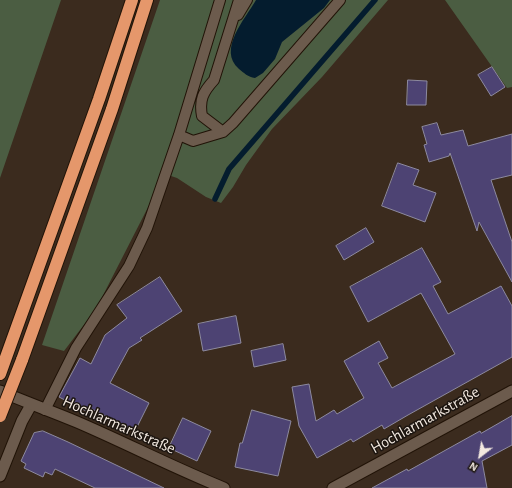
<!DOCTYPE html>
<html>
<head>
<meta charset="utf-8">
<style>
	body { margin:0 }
	#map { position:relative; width:512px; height:488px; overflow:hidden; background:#3b2b1e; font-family:"Alegreya Sans",sans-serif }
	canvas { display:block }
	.north { position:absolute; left:460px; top:436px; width:40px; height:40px; -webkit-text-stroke:3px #1c1510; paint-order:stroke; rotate:211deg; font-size:11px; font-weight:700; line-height:16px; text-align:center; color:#f3e9e0 }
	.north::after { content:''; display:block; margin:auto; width:14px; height:18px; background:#f3e9e0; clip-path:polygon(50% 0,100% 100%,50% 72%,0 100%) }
</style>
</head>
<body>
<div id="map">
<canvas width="512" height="488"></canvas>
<div class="north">N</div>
</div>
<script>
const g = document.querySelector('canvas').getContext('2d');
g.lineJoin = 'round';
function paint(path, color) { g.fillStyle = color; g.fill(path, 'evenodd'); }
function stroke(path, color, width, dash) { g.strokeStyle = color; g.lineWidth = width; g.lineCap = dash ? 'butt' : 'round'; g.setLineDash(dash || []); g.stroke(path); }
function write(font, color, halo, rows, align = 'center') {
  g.font = font + ' "Alegreya Sans",sans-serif'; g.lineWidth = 3; g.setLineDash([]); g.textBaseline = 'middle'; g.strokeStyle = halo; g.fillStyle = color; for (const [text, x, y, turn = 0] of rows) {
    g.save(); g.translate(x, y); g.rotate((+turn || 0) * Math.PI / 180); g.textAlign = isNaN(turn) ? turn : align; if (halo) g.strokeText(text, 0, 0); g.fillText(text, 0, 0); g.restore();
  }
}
const green = new Path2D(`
	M0,0H61L0,178Z
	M160,0H388L322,77L272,129L246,165L233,187L221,203L206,197L177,178L165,174L96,309L64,351L42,345Z
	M445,0H512V87L507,88Z`);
const water = new Path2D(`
	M256,0H330L324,8L282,42L275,59L263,73L255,78C248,77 244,73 239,69C217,50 245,19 256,0Z`);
const stream = new Path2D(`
	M215,199L229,169L375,0`);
const building = new Path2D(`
	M492,67L505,87L491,96L478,75Z
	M408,80L427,81L426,105H407Z
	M437,123L441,135L463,130L468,146L512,134V175L491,180L512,242V282L479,222L477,231L450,153L449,156L429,162L424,145L427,144L422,127Z
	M398,163L419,170L413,185L436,193L425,222L382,206Z
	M366,228L374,242L344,260L336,246Z
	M422,248L441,282L433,286L448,314L501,286L512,306V357L408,415L384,429L382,425L353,442L351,439L317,458L299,426L292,387L309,384L316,421L334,410L337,414L364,398L344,361L379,341L388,358L378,363L392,388L455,354L421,293L368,322L350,287Z
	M160,277L182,311L140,338L142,340L129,348L110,383L149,403L135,431L92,409L90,413L59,397L80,358L91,364L105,335L127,318L117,305Z
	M236,316L241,343L203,351L198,324Z
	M283,344L286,360L254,367L251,351Z
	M252,410L291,421L278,476L235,467L240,443H242Z
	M512,416V445L482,461L487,488H372L407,469L408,471L480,431L481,433Z
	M183,418L211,431L197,461L169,448Z
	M43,431L68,442L164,488H95L55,469L52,475L45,472L43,477L24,468L26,464L21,461L34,433Z`);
const service = new Path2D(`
	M238,15L247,0
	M223,132L202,116C199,100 203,92 214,80L239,0
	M179,135L193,141L223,132L233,123L340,0
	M45,410L76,348L129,266L147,228L179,135L220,0`);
const minor = new Path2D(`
	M0,476L22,421L31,405`);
const tertiary = new Path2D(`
	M0,391C25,402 51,411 77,422C126,443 174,468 224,488
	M333,488L512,391`);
const motorway = new Path2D(`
	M22,360L112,109L147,0
	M0,374L99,99L132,0`);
const motorwayBridge = new Path2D(`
	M0,416L22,360`);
const streetNames = [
	["Hochlarmarkstraße",425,420,-29],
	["Hochlarmarkstraße",119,425,24]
];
paint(green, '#4b5d42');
paint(water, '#041c2e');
stroke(stream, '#041c2e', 5.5);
paint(building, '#4d4373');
stroke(building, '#8d8a9f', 1);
stroke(service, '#211307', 12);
stroke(minor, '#211307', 13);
stroke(tertiary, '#211307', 13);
stroke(motorway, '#211307', 14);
stroke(service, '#6c5b4d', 10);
stroke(minor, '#6c5b4d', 11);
stroke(tertiary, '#6c5b4d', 11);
stroke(motorway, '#e5976b', 12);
stroke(motorwayBridge, '#211307', 14, []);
stroke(motorwayBridge, '#e5976b', 12);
write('16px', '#f3e9e0', '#1c1510', streetNames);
</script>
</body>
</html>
